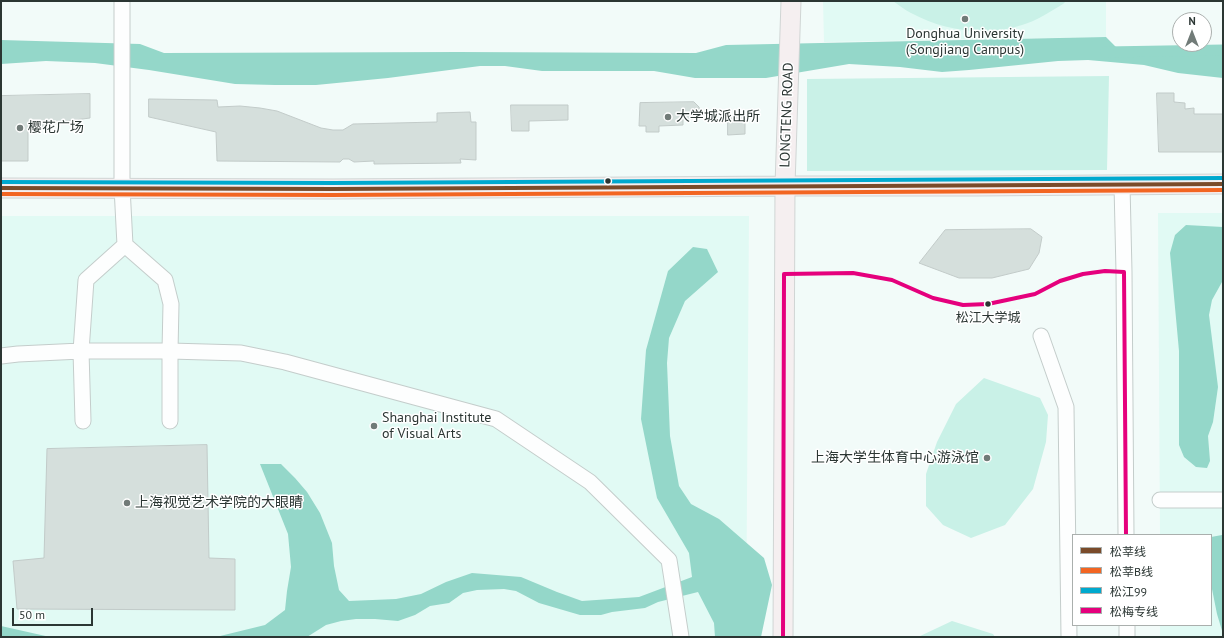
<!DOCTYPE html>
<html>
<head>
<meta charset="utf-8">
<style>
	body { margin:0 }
	#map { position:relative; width:1224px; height:638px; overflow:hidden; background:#f2fbf9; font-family:"PT Sans","Noto Sans SC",sans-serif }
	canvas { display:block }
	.frame { position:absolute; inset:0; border:2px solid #2b3633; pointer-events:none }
	.legend { position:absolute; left:1072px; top:534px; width:140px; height:92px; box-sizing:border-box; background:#fff; border:1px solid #aaafad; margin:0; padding:5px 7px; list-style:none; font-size:12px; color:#2b3633 }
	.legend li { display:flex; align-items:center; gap:8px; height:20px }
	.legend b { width:20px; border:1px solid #aaafad }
	.north { position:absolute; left:1172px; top:12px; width:40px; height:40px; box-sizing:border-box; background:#fff; border:1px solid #aaafad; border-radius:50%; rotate:0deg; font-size:11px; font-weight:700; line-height:16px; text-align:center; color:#2b3633 }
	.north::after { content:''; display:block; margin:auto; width:14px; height:18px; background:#717b78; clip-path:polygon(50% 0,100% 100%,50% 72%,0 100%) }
	.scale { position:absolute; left:12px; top:608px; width:81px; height:18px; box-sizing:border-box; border:2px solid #2b3633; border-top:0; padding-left:5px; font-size:12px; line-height:14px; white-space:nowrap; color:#2b3633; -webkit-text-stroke:3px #fff; paint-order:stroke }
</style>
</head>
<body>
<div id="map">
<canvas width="1224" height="638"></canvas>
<div class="frame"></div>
<ul class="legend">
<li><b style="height:5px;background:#7a4b2a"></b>松莘线</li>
<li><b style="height:5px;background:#f26522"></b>松莘B线</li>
<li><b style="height:5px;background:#00a9ce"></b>松江99</li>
<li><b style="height:5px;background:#e5007d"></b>松梅专线</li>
</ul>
<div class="north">N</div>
<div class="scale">50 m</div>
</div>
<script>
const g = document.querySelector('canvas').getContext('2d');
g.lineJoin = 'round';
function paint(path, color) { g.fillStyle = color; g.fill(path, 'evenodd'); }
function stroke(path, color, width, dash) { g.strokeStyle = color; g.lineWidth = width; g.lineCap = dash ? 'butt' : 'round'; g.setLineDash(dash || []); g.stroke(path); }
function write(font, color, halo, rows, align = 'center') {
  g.font = font + ' "PT Sans","Noto Sans SC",sans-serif'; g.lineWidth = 3; g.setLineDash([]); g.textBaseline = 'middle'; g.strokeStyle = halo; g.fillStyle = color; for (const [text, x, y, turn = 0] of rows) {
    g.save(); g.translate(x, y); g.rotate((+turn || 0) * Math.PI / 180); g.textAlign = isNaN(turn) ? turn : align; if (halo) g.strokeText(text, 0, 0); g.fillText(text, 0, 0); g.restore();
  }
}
const built = new Path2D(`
	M823,1H1106V37L824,42Z
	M1158,213H1223V637H1160V625H1211V535H1160Z
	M1,216H749L746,637H1Z`);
const green = new Path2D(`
	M893,1H1066L1063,4C1050,12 1036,21 1022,25C987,37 944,31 911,13C905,10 899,5 893,1Z
	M1109,76L1107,170L807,171V79Z
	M984,378L1040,398L1048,415L1046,442L1033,489L1005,525L971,538L943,525L926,506V474L937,442L956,404Z
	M952,621L993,634L995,637H918Z`);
const water = new Path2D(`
	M1106,37L1121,52L1223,51V78L1178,73L1144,65L1088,60L1058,61L969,70L942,72L900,67L849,64L766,78H695L654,71H542L505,66H480L388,78L316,85H275L235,84L149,70L95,63L46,61L1,64V40L140,44L164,53L458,52L696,53L726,45Z
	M1186,225L1223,227V281L1222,282L1212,300L1209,315L1218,387L1213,422L1208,436L1210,461L1207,468L1196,467L1184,457L1179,445V351L1170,253L1175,235Z
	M693,247L707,249L718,272L685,301L669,338L667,363L670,436L679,486L691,504L719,519L764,558L772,585L761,637H715L714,623L698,592L658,602L645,608L612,612L601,615H580L539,603L516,591L504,589L477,590L463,593L449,603L430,606L415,615L398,621L375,619H356L341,621L326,625L307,637H216L265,625L285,610L287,591L291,567L288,534L260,464H281L295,478L307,492L320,513L332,543L334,566L339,590L349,601L396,599L421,594L446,582L472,573L521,577L557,592L582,601L639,597L692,577L689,553L657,498L641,419L646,350L668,271Z
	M1222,535L1223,536V634L1217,614L1211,584V537Z
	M1,626L50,637H1Z`);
const canal = new Path2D(`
	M1106,52L1223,50`);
const building = new Path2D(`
	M1157,93H1174V102L1185,103V109L1194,108V114H1223V152H1159Z
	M90,94V118L67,121L28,130V161H1V96Z
	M149,99L217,100L218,107L240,106L260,108L277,111L321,128L333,130H343L353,124L437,122V113L470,112L471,122H476V160L460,159L461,163L374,164V161L354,162L349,159H343L340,162L217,161L216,132L149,117Z
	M694,102L699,107L700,111V114L693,119L683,118V125L659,126V132H646V126H639L640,103Z
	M511,105H568V120L529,121V131H512Z
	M728,116H745V134L728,135Z
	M1031,229L1042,237L1039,253L1029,269L992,278H959L919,263L945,230Z
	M207,445L209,558L235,559V610L17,609L13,561L44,558L47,449Z`);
const minor = new Path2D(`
	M122,1V187L125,245L165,280L171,304L170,351V421
	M1122,185L1124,272L1126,535
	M1041,336L1066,407L1069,637
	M1,356L18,354L81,351H170L241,353L285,362L496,419L590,482L669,560L681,637
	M83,421L81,351L86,280L125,245
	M1160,500H1223
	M1127,625V637`);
const major = new Path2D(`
	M1,188L333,189L785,186H976L1223,184
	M783,637L785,186L791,1`);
const bus1 = new Path2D(`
	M1,188L333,189L1223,184`);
const bus2 = new Path2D(`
	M1,194L333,195L1223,190`);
const bus3 = new Path2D(`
	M1,182L333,183L1223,178`);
const bus4 = new Path2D(`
	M783,637L784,274L853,273L892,280L933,298L963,305L988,304L1035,294L1060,281L1083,274L1105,271L1124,272L1126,535`);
const markers = [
	[965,19,4,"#717b78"],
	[668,117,4,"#717b78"],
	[20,128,4,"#717b78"],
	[608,181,3.5,"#2b3633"],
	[988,304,3.5,"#2b3633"],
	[374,426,4,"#717b78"],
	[987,458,4,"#717b78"],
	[127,503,4,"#717b78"]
];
const busNames = [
	["松江大学城",988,318]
];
const poiNames = [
	["Donghua University",965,34,"center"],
	["(Songjiang Campus)",965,50,"center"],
	["大学城派出所",676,117],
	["樱花广场",28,128],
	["Shanghai Institute",382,418],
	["of Visual Arts",382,434],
	["上海大学生体育中心游泳馆",979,458,"right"],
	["上海视觉艺术学院的大眼睛",135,503]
];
const streetNames = [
	["LONGTENG ROAD",787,115,-88]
];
paint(built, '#e1faf4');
paint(green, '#c9f1e7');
paint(water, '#94d7c9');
stroke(canal, '#94d7c9', 11);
paint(building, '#d5dfdc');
stroke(building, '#c2cbc9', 1);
stroke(minor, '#c4cdcb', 17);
stroke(major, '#d0d5d4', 21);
stroke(minor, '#fdfefe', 15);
stroke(major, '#f5eff0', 19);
stroke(bus1, '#7a4b2a', 4);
stroke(bus2, '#f26522', 4);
stroke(bus3, '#00a9ce', 4);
stroke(bus4, '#e5007d', 4);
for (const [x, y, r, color] of markers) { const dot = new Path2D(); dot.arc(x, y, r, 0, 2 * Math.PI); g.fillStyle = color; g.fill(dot); stroke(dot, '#fff', 1.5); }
write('13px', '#2b3633', '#fff', busNames);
write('14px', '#2b3633', '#fff', poiNames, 'left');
write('14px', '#2b3633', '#fff', streetNames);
</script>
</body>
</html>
